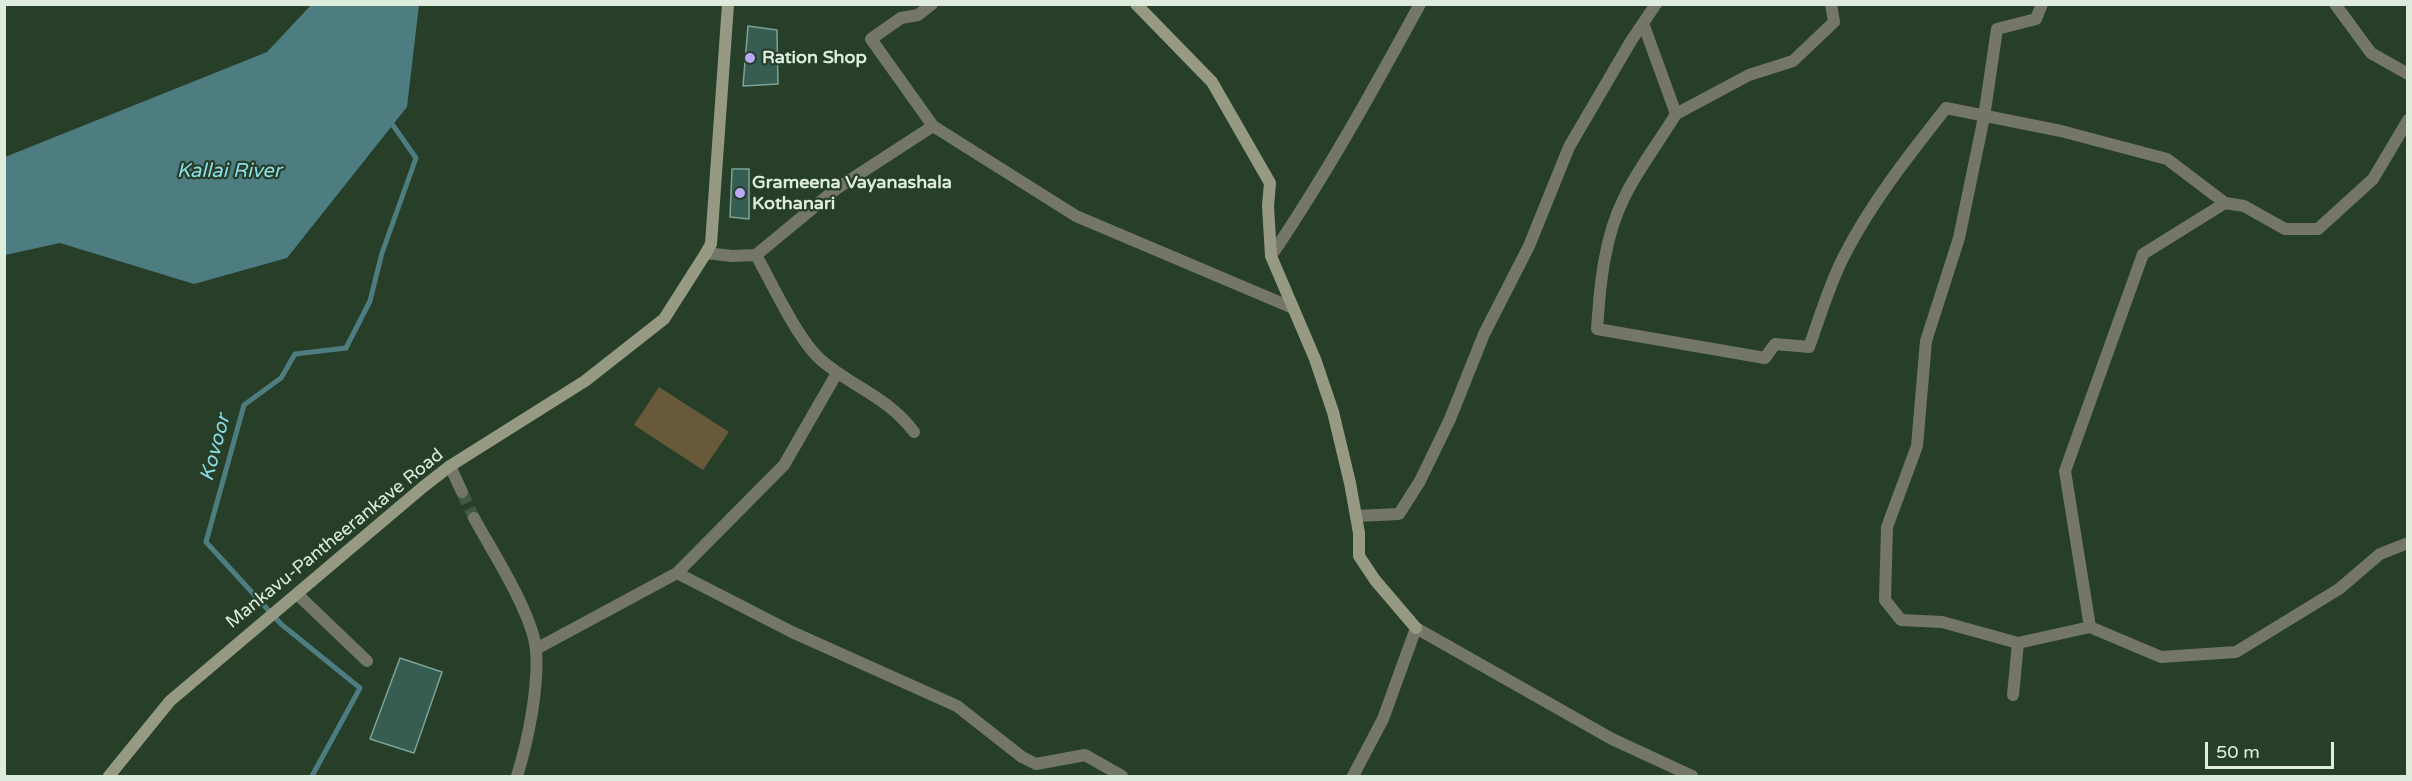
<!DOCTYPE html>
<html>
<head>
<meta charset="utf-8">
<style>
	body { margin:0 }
	#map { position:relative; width:2412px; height:781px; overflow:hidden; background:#273e28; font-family:"Varela Round",sans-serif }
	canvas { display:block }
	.frame { position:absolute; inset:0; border:6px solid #deecde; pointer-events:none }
	.scale { position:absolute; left:2205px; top:742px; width:129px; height:27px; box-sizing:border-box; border:3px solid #deecde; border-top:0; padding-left:8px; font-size:18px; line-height:21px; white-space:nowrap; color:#deecde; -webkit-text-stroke:4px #273e28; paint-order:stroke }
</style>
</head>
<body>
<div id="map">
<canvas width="2412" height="781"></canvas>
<div class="frame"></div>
<div class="scale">50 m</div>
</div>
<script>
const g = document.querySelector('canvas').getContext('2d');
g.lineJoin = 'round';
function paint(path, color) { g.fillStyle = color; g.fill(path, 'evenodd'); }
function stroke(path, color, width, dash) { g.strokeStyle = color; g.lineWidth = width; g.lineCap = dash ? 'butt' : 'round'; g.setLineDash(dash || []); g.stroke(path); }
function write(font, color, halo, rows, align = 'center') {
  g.font = font + ' "Varela Round",sans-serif'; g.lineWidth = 4.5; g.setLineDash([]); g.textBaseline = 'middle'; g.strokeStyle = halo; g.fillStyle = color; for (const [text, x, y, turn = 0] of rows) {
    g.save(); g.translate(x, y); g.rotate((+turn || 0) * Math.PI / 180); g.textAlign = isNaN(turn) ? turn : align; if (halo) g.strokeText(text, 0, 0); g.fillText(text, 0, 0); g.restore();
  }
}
const green = new Path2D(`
	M659,387L729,432L703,470L634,425Z`);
const water = new Path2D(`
	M312,4L419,5L407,107L287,258L194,284L60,243L5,255V157L267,52Z`);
const stream = new Path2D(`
	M312,776L360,688L281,624L206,542L244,405L281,378L295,354L346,348L370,301L382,253L416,158L390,121`);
const building = new Path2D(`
	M748,26L777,30L778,84L743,86Z
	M732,169H749V219L730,217Z
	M400,658L442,672L414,753L370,739Z`);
const streetTunnel = new Path2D(`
	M462,492L474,518`);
const street = new Path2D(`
	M932,4L918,15L901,18L871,39L933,126L1076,216L1293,308
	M2335,4L2371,53L2408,74
	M1643,23L1676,114L1749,75L1793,61L1834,22L1831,4
	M1676,114C1659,142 1638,169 1624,198C1604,238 1600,285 1597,329L1765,358L1775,344L1809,347C1820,317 1829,285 1844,256C1871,203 1909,155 1946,108L2061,131L2167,159L2225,203
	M706,253L732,256L756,255C772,283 797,339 821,360C852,387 888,397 914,432
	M756,255L836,189L933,126
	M1271,256C1326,175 1373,90 1420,4
	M450,466L462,492
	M1356,516L1399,514L1420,481L1450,419L1484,334L1529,246L1569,147L1631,41L1656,4
	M474,518C492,551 533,614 536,650C539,687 528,741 517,776
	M677,573L792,632L957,706L1022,757L1036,764L1085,755L1122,776
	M297,594L367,661
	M2090,627L2161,657L2236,652L2339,589L2380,554L2408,543
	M2018,643L1942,622L1901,620L1885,600L1887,527L1917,446L1926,341L1959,238L1984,117L1997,29L2036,19L2042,4
	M536,649L677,573L784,465L837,373
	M2013,695L2018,643L2090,627L2065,471L2143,254L2225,203L2244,206L2285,229H2318L2373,179L2408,120
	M1353,776L1383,719L1416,628L1612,739L1692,776`);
const secondary = new Path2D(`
	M1136,4L1212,82L1270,183L1268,206L1271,256L1315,359L1333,412L1350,483L1359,533V556L1375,580L1416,628
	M109,776L170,701L423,487L450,466L585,381L664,319L706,253L711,244L728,4`);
const markers = [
	[750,58,6,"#baaaf6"],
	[740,193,6,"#baaaf6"]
];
const poiNames = [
	["Ration Shop",762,58],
	["Grameena Vayanashala",752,183],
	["Kothanari",752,204]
];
const streetNames = [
	["Mankavu-Pantheerankave Road",335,539,-39]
];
const waterNames = [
	["Kallai River",229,172],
	["Kovoor",216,448,-75]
];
paint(green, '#68593a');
paint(water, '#4d7c81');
stroke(stream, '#4d7c81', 5);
paint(building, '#375d53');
stroke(building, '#7ba397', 1.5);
stroke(streetTunnel, '#425843', 12, [12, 6]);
stroke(street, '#747767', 12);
stroke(secondary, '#969a82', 12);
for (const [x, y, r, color] of markers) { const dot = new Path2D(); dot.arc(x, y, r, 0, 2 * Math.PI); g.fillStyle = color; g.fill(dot); stroke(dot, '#273e28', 2); }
write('bold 18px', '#deecde', '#273e28', poiNames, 'left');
write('18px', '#deecde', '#273e28', streetNames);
write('italic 20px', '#8bdee8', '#273e28', waterNames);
</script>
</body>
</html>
